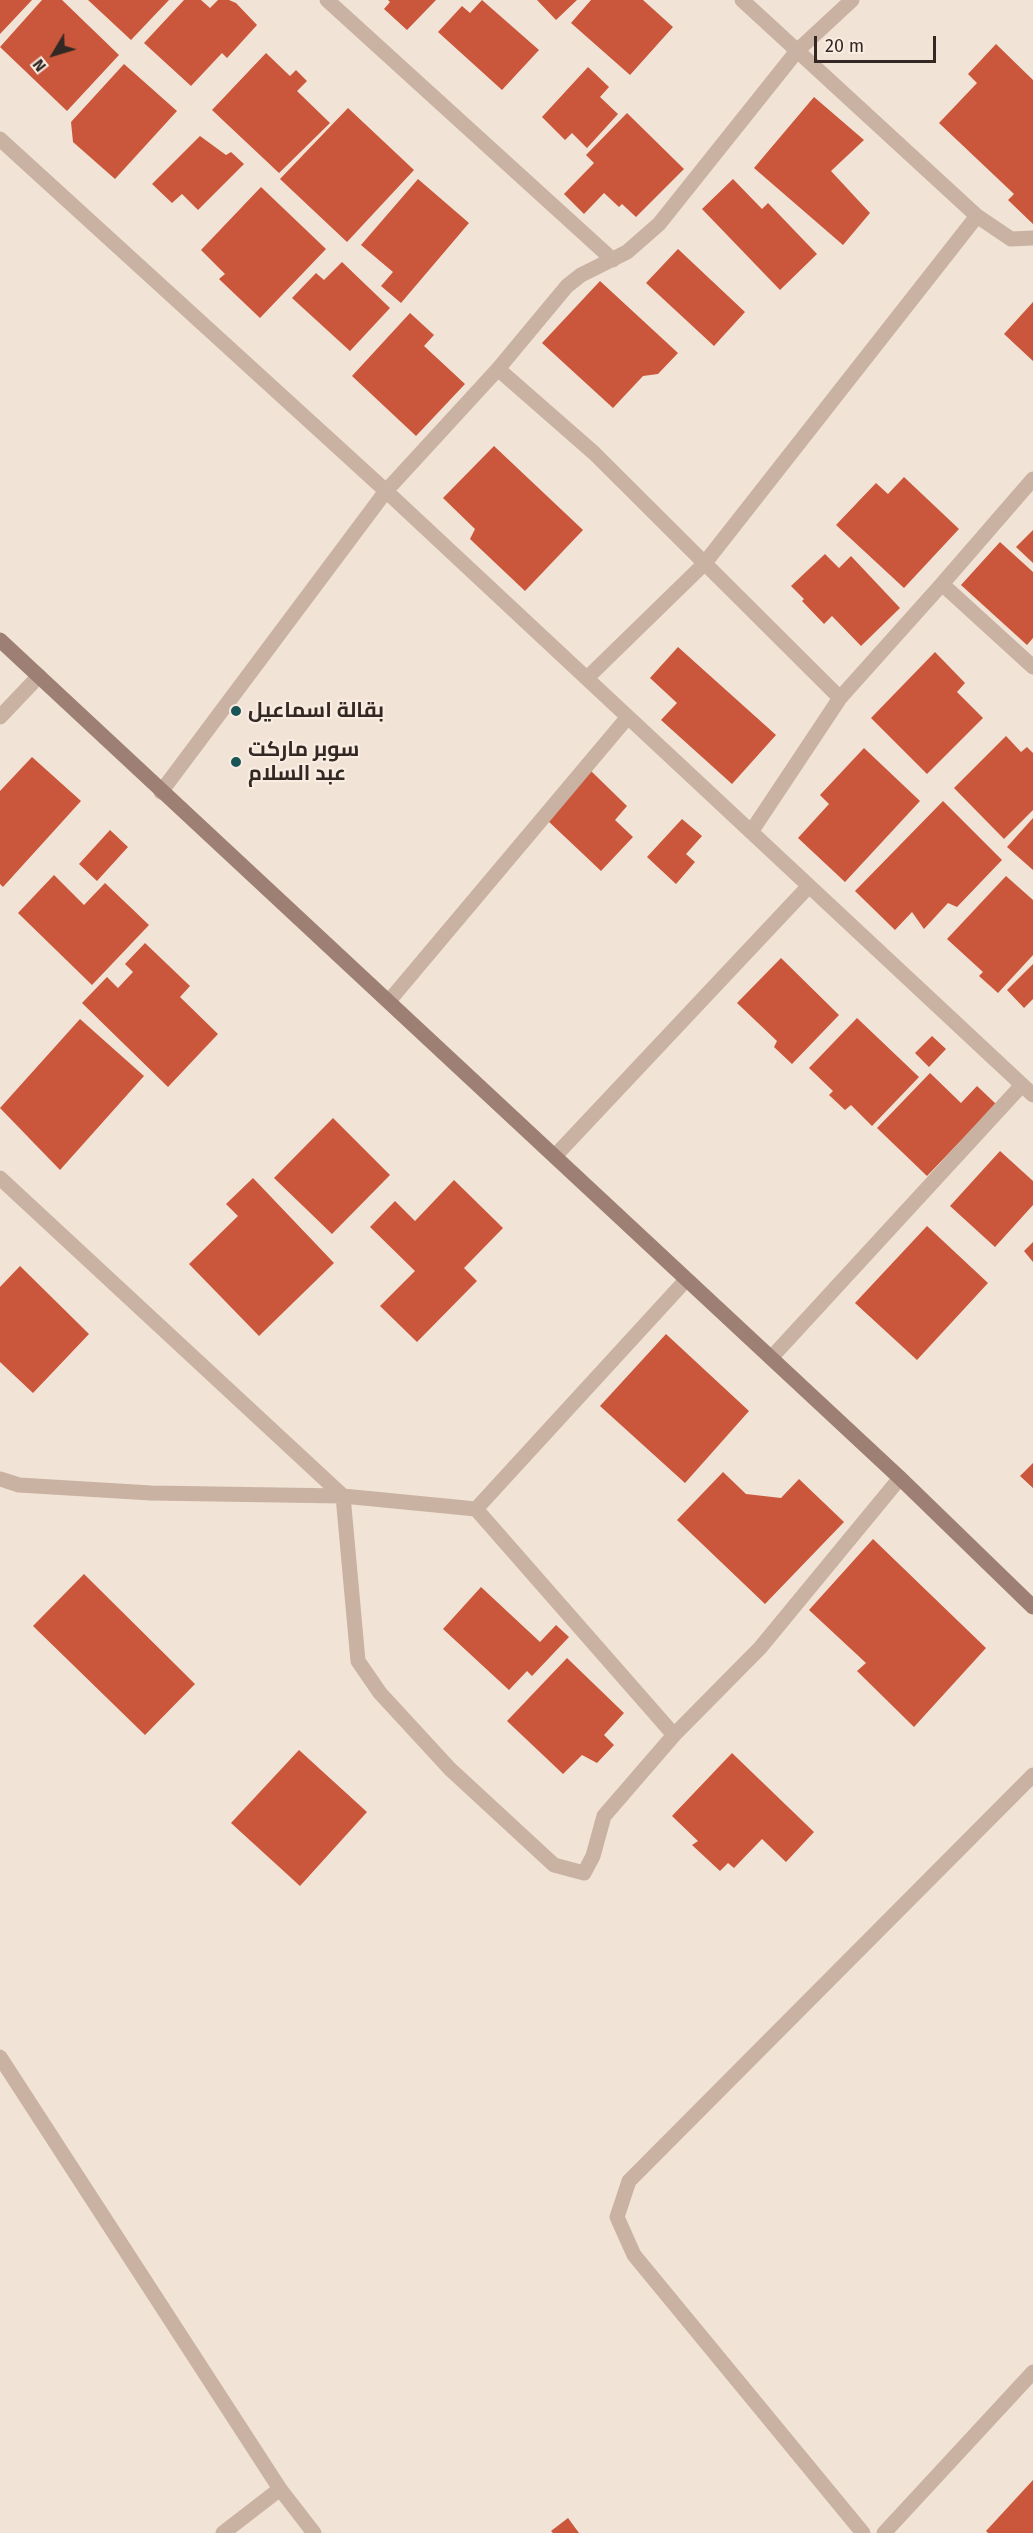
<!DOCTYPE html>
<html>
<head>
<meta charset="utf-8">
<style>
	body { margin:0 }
	#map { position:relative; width:1033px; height:2533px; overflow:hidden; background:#f1e3d5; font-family:"Fira Sans",sans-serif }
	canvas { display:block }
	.north { position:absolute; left:24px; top:24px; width:60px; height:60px; -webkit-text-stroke:4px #f9ede2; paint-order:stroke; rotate:232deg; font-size:16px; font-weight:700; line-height:24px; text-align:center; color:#332824 }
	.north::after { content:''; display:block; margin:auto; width:21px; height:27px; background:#332824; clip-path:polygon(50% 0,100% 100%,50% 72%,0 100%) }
	.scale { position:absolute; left:814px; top:36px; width:122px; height:27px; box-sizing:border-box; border:3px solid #332824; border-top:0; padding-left:8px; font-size:18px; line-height:21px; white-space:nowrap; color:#332824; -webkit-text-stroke:4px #f9ede2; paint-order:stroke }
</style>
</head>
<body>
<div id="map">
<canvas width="1033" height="2533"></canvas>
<div class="north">N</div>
<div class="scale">20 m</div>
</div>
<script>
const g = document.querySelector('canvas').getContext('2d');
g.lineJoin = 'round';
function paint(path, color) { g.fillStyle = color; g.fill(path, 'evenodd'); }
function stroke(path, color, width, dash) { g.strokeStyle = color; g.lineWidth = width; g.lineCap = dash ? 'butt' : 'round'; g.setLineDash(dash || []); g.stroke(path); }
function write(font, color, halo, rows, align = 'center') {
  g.font = font + ' "Fira Sans",Cairo,sans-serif'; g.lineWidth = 4.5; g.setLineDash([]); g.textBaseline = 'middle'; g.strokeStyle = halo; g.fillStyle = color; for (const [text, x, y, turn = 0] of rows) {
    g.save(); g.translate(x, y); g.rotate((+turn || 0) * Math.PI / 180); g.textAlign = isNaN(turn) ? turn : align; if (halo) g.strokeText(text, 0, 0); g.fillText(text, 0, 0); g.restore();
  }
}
const building = new Path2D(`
	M0,0H32L0,34Z
	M42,0H62L119,55L67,111L0,47Z
	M88,0H169L131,40Z
	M184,0H201L210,8L218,0H229L236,3L257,25L227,58L222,53L191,86L144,43Z
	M388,0H436L407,30L384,9L390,2Z
	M482,0L539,50L502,90L438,32L462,6L470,13Z
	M537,0H577L556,20Z
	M591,0H643L673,27L630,75L571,23Z
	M996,44L1033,80V224L1008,200L1014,194L939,123L977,83L968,74Z
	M266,53L290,76L296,70L307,81L297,91L330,123L279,173L212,110Z
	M124,64L177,111L115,179L73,142L71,122Z
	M588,67L609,87L600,97L618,114L587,148L572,133L565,140L542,117Z
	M814,97L864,140L831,171L870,213L843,245L754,168Z
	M348,108L414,170L347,242L280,179Z
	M627,113L684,169L636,217L622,204L619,207L604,193L584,214L564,194L594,163L586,155Z
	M200,136L226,155L231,152L244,164L198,210L182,194L172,203L152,184Z
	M418,179L469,223L401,303L381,286L393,272L361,245Z
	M733,179L762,209L768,203L817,254L780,290L702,209Z
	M261,187L326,249L260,318L219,279L225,274L201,250Z
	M678,249L745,312L714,346L646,283Z
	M342,262L390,308L350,351L292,298L316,273L324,280Z
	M600,281L678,353L658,374L643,376L613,408L542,343Z
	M1033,302V361L1004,334Z
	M410,313L434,335L424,346L465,384L416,436L352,376Z
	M494,446L583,530L525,591L470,539L475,529L443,498Z
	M904,477L959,529L904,588L836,525L876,483L888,494Z
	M1033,530V563L1016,547Z
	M1000,542L1033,572V638L1027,645L961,585Z
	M825,554L839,568L851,556L900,608L861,646L832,616L824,624L802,601L804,599L791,586Z
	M678,647L776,735L732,784L661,720L677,703L650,678Z
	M935,652L965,683L957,692L983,718L927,774L871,718Z
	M1006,736L1021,752L1027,747L1033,753V810L1004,839L954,788Z
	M864,748L920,801L845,882L798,838L829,804L820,795Z
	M32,757L81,801L3,887L0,884V791Z
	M591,771L627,806L615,820L633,837L601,871L546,819Z
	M943,801L1002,860L957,907L948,903L924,929L912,912L895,930L855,891Z
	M1033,818V870L1007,847Z
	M682,819L702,836L686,854L695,862L676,884L647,857Z
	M110,830L128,847L97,881L79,864Z
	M54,875L84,905L105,883L149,925L92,985L18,913Z
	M1006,876L1033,900V955L998,993L979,976L983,972L947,939Z
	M145,943L190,986L180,997L218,1034L168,1087L82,1003L107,977L118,988L133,972L125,964Z
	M781,958L839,1015L792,1064L774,1047L777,1041L737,1003Z
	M1033,964V999L1024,1008L1007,990Z
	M857,1018L919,1077L872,1126L851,1105L845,1110L829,1095L833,1091L809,1068Z
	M80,1019L144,1076L60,1170L0,1108Z
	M932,1036L946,1049L929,1067L915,1053Z
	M930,1073L961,1103L977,1086L996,1104L927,1176L877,1128Z
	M333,1118L390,1175L332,1234L274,1178Z
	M1000,1151L1033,1181V1205L995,1247L950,1206Z
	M253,1178L334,1263L259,1336L189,1264L238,1216L226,1204Z
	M454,1180L503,1228L464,1268L477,1281L417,1342L380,1306L415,1271L370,1227L395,1201L415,1221Z
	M927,1226L988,1283L917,1360L855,1303Z
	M1033,1242V1262L1024,1251Z
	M20,1266L89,1334L33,1393L0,1362V1287Z
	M666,1334L749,1411L685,1483L600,1406Z
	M1033,1463V1488L1020,1476Z
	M723,1472L746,1494L781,1498L799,1479L844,1522L765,1604L677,1520Z
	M873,1539L986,1648L914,1727L857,1671L866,1663L809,1610Z
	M84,1574L195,1684L145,1735L33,1626Z
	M481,1587L540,1642L556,1625L569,1637L532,1676L527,1671L509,1690L443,1629Z
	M567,1658L624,1713L604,1735L614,1745L597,1763L582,1755L563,1774L507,1721Z
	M299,1750L367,1812L300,1886L231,1823Z
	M732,1753L814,1832L786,1862L762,1839L734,1868L728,1863L720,1871L692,1845L698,1841L672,1816Z
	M1033,2480V2533H988L986,2531Z
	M568,2518L579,2533H553L551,2531Z`);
const street = new Path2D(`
	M327,0L613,260
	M742,0L977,216L1011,239L1033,238
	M0,139L386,491L1033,1095
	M498,369L594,453L840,698
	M942,584L1033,479
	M587,678L704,564L977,216
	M0,717L39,676
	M161,792L386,491L498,369L567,286L581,275L627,252L659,224L797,51L852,0
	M751,832L840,698L942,584L1033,667
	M389,1001L627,718
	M555,1156L808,887
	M0,1178L343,1496L358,1661L380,1693L450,1769L554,1865L584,1873L593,1856L604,1816L674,1735L760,1648L900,1478
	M771,1358L1022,1085
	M0,1479L19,1485L151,1493L343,1496L476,1509L686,1280
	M476,1509L674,1735
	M0,2057L280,2489L314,2533
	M223,2533L280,2489
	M863,2533L634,2255L617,2217L629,2181L1033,1775
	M884,2533L1033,2372`);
const secondary = new Path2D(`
	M0,640L900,1478L1033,1607`);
const markers = [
	[236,711,6,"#195456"],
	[236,762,6,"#195456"]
];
const poiNames = [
	["بقالة اسماعيل",248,711],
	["سوبر ماركت",248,750],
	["عبد السلام",248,774]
];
paint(building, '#ca573b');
stroke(street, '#c9b2a2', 15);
stroke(secondary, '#9d8073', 15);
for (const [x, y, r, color] of markers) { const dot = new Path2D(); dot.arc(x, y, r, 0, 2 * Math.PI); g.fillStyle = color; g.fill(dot); stroke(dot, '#f9ede2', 2); }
write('bold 21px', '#332824', '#f9ede2', poiNames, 'left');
</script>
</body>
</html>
